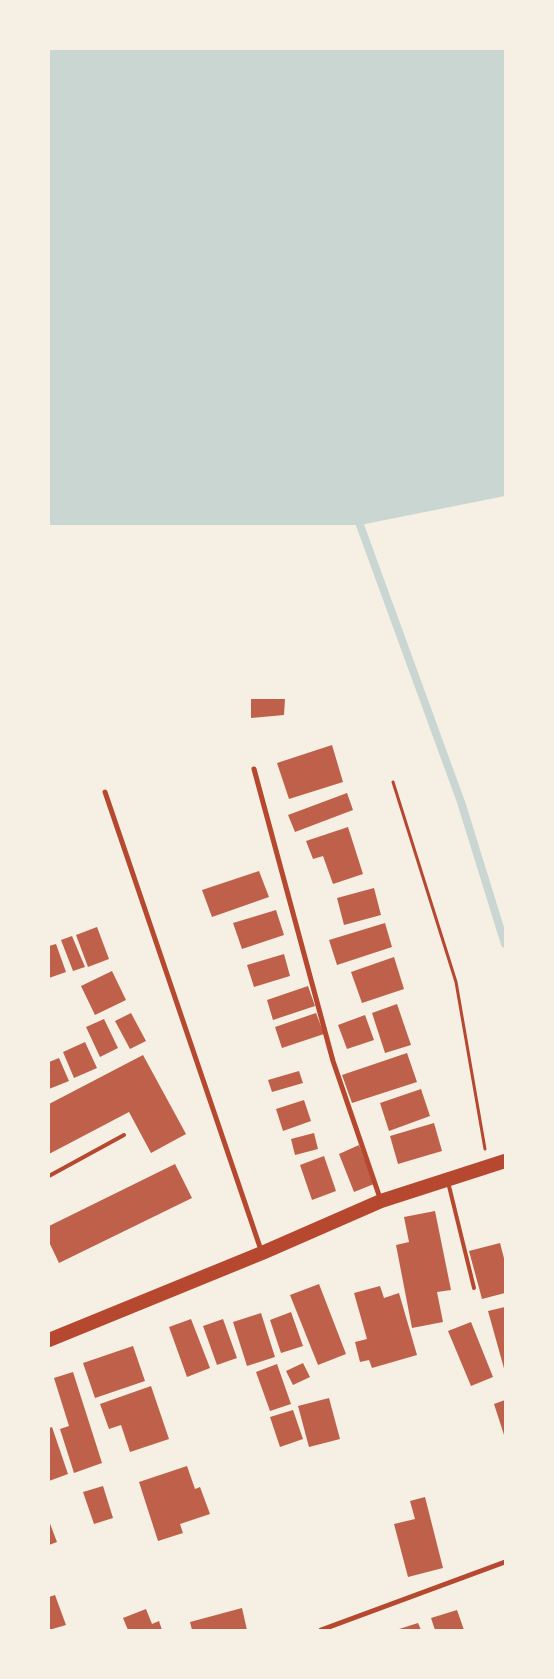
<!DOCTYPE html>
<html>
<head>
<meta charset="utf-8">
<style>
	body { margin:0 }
	#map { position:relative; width:554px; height:1679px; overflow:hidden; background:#f6efe4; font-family:"Work Sans",sans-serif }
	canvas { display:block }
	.frame { position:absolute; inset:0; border:50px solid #f6efe4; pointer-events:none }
</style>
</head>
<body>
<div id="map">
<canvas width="554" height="1679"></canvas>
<div class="frame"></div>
</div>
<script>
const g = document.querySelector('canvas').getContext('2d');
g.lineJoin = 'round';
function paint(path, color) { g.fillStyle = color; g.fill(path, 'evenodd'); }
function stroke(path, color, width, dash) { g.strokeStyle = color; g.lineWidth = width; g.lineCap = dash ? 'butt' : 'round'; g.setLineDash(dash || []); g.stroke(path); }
const water = new Path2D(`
	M49,49H505V496L360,525H49Z`);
const stream = new Path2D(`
	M360,525L461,802L505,944`);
const building = new Path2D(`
	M251,699H285L284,715L251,718Z
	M332,745L343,782L289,799L277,763Z
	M347,793L353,810L295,832L288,815Z
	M348,827L363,874L333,884L323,856L313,859L306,841Z
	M259,871L269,897L212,917L202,890Z
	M374,888L381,915L344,925L337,898Z
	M276,910L284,935L242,949L233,923Z
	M385,923L392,947L337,965L329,940Z
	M97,927L109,959L88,967L76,935Z
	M72,936L85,967L73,971L61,940Z
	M56,944L66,972L49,978V946Z
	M284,954L290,976L254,987L247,965Z
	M394,957L404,989L362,1003L351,972Z
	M112,971L126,1000L95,1015L81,986Z
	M308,986L315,1006L273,1020L267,1000Z
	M397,1004L411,1045L385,1053L372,1013Z
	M131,1013L146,1041L130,1049L115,1021Z
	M316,1013L324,1034L282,1048L275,1027Z
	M365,1015L374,1040L347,1049L338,1025Z
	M104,1019L118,1048L100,1057L86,1027Z
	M85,1042L97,1068L74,1078L63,1052Z
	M407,1053L417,1082L352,1103L342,1075Z
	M143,1055L186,1134L151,1153L129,1112L49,1154V1104Z
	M59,1058L69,1081L49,1089V1062Z
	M299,1071L303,1083L272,1092L268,1080Z
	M421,1089L430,1116L389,1131L380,1103Z
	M304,1100L311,1121L283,1131L276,1109Z
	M434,1123L442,1151L398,1164L390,1136Z
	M314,1133L318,1149L295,1155L291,1139Z
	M359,1145L374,1184L354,1192L339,1154Z
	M324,1156L336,1191L312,1200L300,1165Z
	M175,1164L192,1198L59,1263L49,1242V1226Z
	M435,1211L451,1290L437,1292L443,1322L412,1328L396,1245L409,1242L404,1217Z
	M500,1243L505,1262V1293L482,1299L469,1251Z
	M319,1284L346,1354L318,1365L290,1295Z
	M380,1286L384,1298L399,1293L417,1355L372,1368L369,1360L360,1362L355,1342L367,1339L354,1293Z
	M505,1307V1372L488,1311Z
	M291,1312L303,1346L281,1353L270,1320Z
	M261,1313L275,1357L247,1366L233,1322Z
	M191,1319L210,1368L187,1377L169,1327Z
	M223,1319L237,1358L217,1365L203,1326Z
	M471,1322L493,1377L471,1386L448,1331Z
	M133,1346L145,1381L95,1398L83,1363Z
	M303,1363L310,1377L293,1385L286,1371Z
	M277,1364L291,1404L270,1411L256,1372Z
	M73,1372L102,1463L74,1473L60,1429L69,1426L54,1378Z
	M151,1386L169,1439L130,1452L121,1425L109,1429L100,1404Z
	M329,1398L340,1439L309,1447L298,1406Z
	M505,1400V1438L494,1404Z
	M293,1410L303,1439L280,1447L270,1417Z
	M52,1427L68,1474L49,1481V1428Z
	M187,1466L195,1489L200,1487L210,1514L180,1524L183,1533L158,1541L139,1482Z
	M103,1486L113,1518L94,1524L83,1492Z
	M425,1497L443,1568L408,1577L394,1524L415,1519L410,1501Z
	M49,1521L57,1542L49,1545Z
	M55,1595L66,1625L49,1630V1597Z
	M242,1608L247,1630H192L190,1622Z
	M146,1609L152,1624L159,1621L162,1630H128L123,1618Z
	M457,1610L464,1630H435L431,1618Z
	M418,1623L421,1630H396Z`);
const path = new Path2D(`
	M393,782L456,982L485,1149`);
const service = new Path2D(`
	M49,1176L124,1135
	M448,1182L474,1288`);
const minor = new Path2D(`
	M254,769L333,1061L381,1201
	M105,792L262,1253
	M321,1630L505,1562`);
const trunk = new Path2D(`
	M49,1340L262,1253L381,1201L505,1161`);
paint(water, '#c9d6d2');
stroke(stream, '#c9d6d2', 8);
paint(building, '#bf614a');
stroke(path, '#b5482f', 3);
stroke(service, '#b5482f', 4);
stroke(minor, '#b5482f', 5);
stroke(trunk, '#b5482f', 14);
</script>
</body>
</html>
